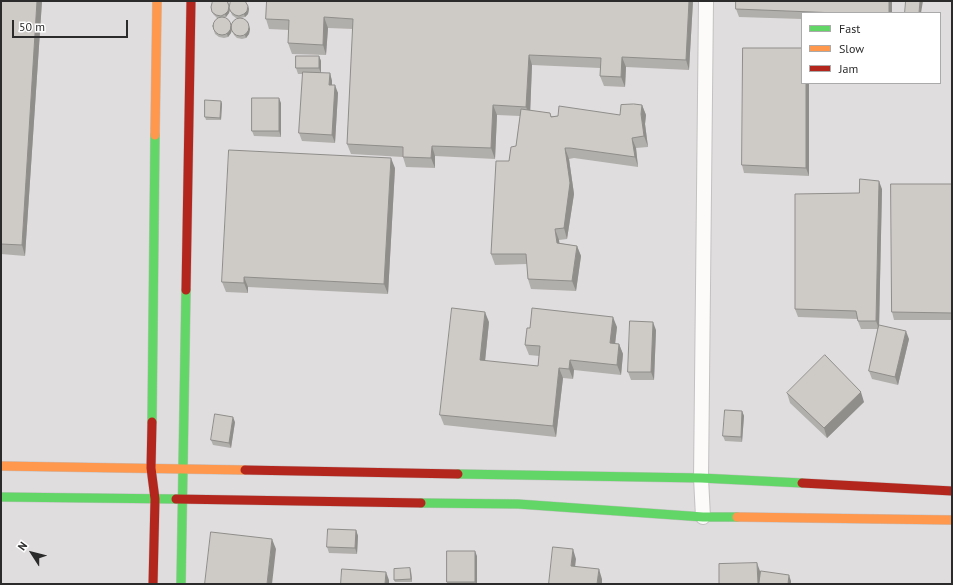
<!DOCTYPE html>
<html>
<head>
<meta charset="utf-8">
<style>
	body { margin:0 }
	#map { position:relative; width:953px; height:585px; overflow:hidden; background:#eae5df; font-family:"PT Sans",sans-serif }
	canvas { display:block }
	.frame { position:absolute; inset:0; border:2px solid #2b2b2b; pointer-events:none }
	.legend { position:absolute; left:801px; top:12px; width:140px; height:72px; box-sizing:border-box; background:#fff; border:1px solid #aaa; margin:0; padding:5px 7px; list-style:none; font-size:12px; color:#2b2b2b }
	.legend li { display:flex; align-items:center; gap:8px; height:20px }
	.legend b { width:20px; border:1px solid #aaa }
	.north { position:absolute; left:12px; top:533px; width:40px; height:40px; -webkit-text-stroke:3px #fff; paint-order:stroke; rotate:306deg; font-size:11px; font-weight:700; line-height:16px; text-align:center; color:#2b2b2b }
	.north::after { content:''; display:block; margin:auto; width:14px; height:18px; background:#2b2b2b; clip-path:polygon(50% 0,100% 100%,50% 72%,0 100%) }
	.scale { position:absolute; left:12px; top:20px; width:116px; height:18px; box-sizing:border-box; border:2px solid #2b2b2b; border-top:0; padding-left:5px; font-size:12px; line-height:14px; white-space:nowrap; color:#2b2b2b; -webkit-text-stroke:3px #fff; paint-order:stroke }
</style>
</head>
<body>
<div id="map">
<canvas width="953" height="585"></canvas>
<div class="frame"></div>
<ul class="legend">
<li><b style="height:5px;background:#63d668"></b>Fast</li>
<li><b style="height:5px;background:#ff974d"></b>Slow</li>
<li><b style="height:5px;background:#b3261e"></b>Jam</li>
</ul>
<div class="north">N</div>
<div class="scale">50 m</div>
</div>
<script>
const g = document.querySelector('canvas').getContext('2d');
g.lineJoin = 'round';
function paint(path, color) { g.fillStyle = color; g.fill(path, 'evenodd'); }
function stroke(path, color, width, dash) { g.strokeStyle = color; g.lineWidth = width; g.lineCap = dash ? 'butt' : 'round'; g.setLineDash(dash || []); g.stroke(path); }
const industrial = new Path2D(`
	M1,1H952V584H1ZM802,13H940V83H802Z`);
const street = new Path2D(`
	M703,517L701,478L706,1`);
const fast = new Path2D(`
	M152,422L155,135
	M458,474L701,478L802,483
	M1,497L176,499
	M421,503L518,504L703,517H737
	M181,584L186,290`);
const slow = new Path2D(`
	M155,135L157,1
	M1,466L245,470
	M737,517L952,520`);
const jam = new Path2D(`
	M186,290L191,1
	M152,422L151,468L155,499L153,584
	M245,470L458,474
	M802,483L952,491
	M176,499L421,503`);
const wall = new Path2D(`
	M1,1H42L25,256L1,254Z
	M228,1L230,7L246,2L249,9L248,14L245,17L241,18L248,22L250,29L249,34L246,38L242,39L237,38L234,35L232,30L231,33L228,37L224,38L219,37L215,34L213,27L219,18H217L213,14L211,7ZM230,9L232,15L236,18H239L231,27L224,18L226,17L229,13Z
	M267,1H693L689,70L626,67L625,87L604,86L600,76V68L532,65L530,111L550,113L551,116L620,115L642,105L646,115L645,124L648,147L636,148L638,167L574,158L569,159L574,194L567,239L559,240V243L577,246L581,256L576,291L531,289L528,279L527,264L495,265L491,254L509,161L516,146L520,116L497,115L495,159L435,156V168L406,167L403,157L351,154L347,144L353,29L328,28L326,55L292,54L288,43L289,30L269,29L266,19Z
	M892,1V13H802V19L739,17L736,9Z
	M802,48L809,176L744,173L742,165Z
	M319,56L321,61V73H330L332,81V85L338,93L335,143L302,141L299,133L303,74H298L296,68Z
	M221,101L222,104L221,120H206L205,117Z
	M281,103V137L254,136L252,131Z
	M395,168L388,294L248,287V293L226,292L222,282Z
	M952,184V320H894L892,312Z
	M882,189L879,326L909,339L898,385L872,379L869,371L878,329H861L857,319L798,317L795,309L859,193Z
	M489,322L485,361L538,366L539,356L529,355L525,345L530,328L617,327L615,344H619L623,354L621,375L574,370L573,379L563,378L556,437L444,425L440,415Z
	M656,330L654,380H631L628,372Z
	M787,393L864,402L827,438L790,403Z
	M742,411L744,416L742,442L725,441L723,436Z
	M235,422L231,448L213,445L211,440Z
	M356,530L358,536L357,554L329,553L327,547Z
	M477,556V584H447V582Z
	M411,571L412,582H395L394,580Z`);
const shadedWall = new Path2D(`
	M37,1H42L25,256L22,245Z
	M689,1H693L689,70L686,60Z
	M889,1H892V13H889Z
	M920,1H923L921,13H919Z
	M229,6L230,9L229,13L226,17L225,14Z
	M248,6L249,9L248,14L245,17L244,14Z
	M324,17L328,28L326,55L323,45Z
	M231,26L232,28L231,33L228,37L227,34Z
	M249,27L250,29L249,34L246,38L245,35Z
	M529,55L532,65L530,117L526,107Z
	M319,56L321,61V74L319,68Z
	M622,57L626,67L625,87L621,77Z
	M330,73L332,81V93L329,85Z
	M806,83H809V176L806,168Z
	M335,85L338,93L335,143L332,135Z
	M279,98L281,103V137L279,131Z
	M221,101L222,104L221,120L220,118Z
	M493,105L497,115L495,159L491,148Z
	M642,105L646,115L645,124L648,147L644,136L641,114Z
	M632,138L636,148L638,167L635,157Z
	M432,146L435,156V168L431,158Z
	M565,148L569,159L574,194L567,239L564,228Z
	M391,158L395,168L388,294L384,284Z
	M879,181L882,189L879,329L876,321Z
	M555,229L559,240L561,253L557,243Z
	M577,246L581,256L576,291L572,281Z
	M244,277L248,287V293L244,283Z
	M485,312L489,322L484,371L480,360Z
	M613,317L617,327L614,353L610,343Z
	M653,322L656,330L654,380L651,372Z
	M906,331L909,339L898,385L895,377Z
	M619,344L623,354L621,375L617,365Z
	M570,360L574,370L573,379L569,369Z
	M559,368L563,378L556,437L553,426Z
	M861,392L864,402L827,438L824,428Z
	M742,411L744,416L742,442L741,437Z
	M233,417L235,422L231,448L229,443Z
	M356,530L358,536L357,554L355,548Z
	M272,539L276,549L272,584H267Z
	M573,549L576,559L574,576L571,566Z
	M475,551L477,556V584H476L475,582Z
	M757,563L760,571L761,584H758Z
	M410,568L411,571L412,582L411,579Z
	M599,569L602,579V584H597Z
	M386,572L389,580V584H385Z
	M789,575L791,581V584H788Z`);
const building = new Path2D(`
	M1,1H37L22,245L1,244Z
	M213,1H227L229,6L228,11L225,14L221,16L216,15L212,12L211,7L212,3Z
	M232,1H245L248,6L247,11L244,14L239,16L235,15L231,12L229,8L230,3Z
	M267,1H689L686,60L622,57L621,77L600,76L601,58L529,55L526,107L493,105L491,148L432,146L431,158L403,157V147L347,144L353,19L324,17L323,45L288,43L289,20L266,19Z
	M736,1H889V13H838L736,9Z
	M906,1H920L919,13H905Z
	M213 26a9 9 0 1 1 18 0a9 9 0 1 1-18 0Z
	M231 27a9 9 0 1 1 18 0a9 9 0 1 1-18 0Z
	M743,48H802V83H806V168L742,165Z
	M296,56H319V68H296Z
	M303,72L330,73L329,85H335L332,135L299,133Z
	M252,98H279V131H252Z
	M205,100L221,101L220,118L205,117Z
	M634,104L642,105L641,114L644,136L632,138L635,157L570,148H565L570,183L564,228L555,229L557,243L577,246L572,281L528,279L526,254H491L496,161H509L511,147L516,146L521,109L550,113L551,117L558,116L559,106L620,115L621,105Z
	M229,150L391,158L384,284L244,277V283L222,282Z
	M860,179L879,181L876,321H858L856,311L795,309V194L859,193Z
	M891,184H952V313L892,312Z
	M452,308L485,312L480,360L538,366L540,346L525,345L527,328H530L532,308L613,317L610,343L619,344L617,365L570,360L569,369L559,368L553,426L440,415Z
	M630,321L653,322L651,372H628Z
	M879,325L906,331L895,377L869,371Z
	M825,355L861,392L824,428L787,393Z
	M725,410L742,411L741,437L723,436Z
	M215,414L233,417L229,443L211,440Z
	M328,529L356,530L355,548L327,547Z
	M211,532L272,539L267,584H205Z
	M553,547L573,549L571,566L599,569L597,584H549Z
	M447,551H475V582H447Z
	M757,563L758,584H719V564Z
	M410,568L411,579L394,580V569Z
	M342,569L386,572L385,584H341Z
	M761,571L789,575L788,584H759Z`);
paint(industrial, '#e0dddf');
stroke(street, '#c3c1c1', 16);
stroke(fast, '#c3c1c1', 10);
stroke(slow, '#c3c1c1', 10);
stroke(jam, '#c3c1c1', 10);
stroke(street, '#fcfbfa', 14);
stroke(fast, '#63d668', 9);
stroke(slow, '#ff974d', 9);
stroke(jam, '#b3261e', 9);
paint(wall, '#b1afab');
paint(shadedWall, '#908e8b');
paint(building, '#cecbc7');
stroke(building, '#908e8b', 1);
</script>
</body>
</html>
